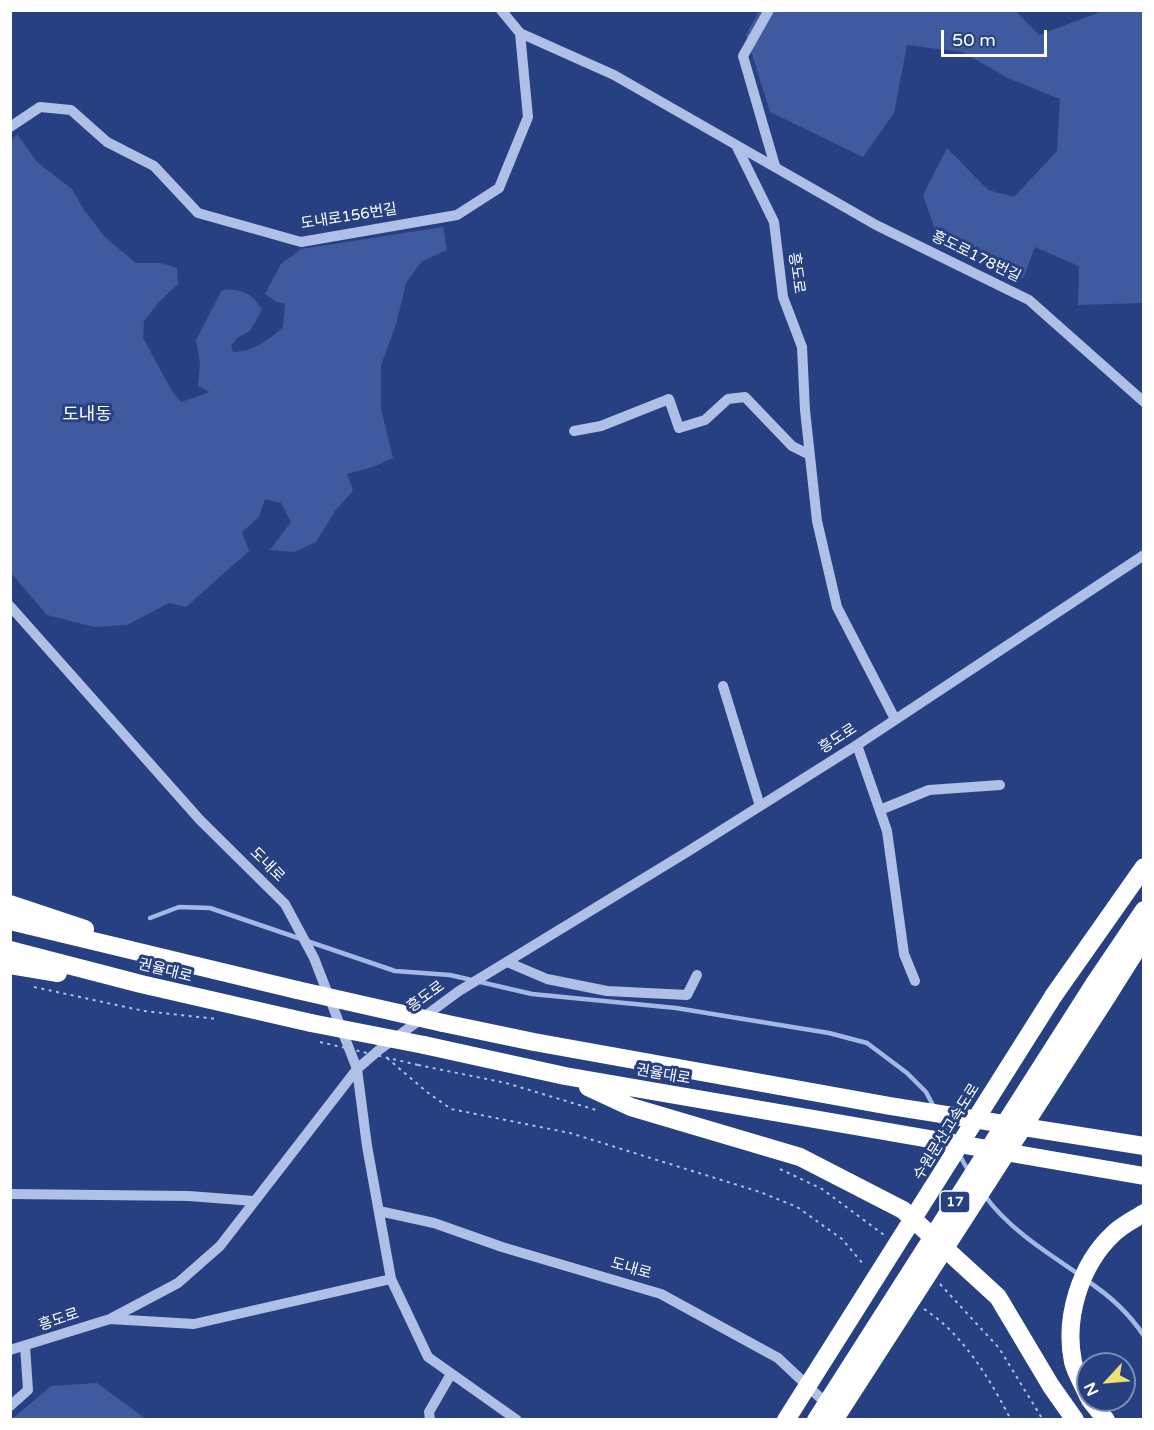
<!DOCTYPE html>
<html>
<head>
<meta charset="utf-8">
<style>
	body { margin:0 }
	#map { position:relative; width:1154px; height:1430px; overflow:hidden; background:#274081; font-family:"Varela Round",sans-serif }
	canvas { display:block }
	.frame { position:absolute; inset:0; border:12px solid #fff; pointer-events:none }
	.north { position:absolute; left:1076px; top:1352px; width:60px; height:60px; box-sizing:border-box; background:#274081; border:2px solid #7d8cb3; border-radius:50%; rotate:244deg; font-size:16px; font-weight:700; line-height:24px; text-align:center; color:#fff }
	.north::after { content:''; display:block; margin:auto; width:21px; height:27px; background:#eedf75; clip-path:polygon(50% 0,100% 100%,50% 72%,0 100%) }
	.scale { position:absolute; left:941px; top:30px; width:106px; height:27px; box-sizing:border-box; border:3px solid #fff; border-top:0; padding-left:8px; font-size:18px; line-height:21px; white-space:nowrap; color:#fff; -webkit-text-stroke:4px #274081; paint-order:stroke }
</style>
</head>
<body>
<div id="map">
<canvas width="1154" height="1430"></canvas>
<div class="frame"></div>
<div class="north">N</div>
<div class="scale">50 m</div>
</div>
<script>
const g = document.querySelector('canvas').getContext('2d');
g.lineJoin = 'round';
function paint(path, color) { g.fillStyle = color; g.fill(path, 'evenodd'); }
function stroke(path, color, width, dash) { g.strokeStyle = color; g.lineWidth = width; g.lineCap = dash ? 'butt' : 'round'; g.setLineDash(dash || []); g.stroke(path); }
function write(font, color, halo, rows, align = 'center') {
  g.font = font + ' "Varela Round","Noto Sans KR",sans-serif'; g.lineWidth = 6; g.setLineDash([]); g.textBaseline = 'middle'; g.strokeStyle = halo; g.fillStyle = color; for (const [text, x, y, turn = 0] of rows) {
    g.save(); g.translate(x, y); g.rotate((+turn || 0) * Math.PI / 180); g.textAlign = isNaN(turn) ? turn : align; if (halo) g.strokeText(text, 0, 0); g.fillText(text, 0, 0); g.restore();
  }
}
const green = new Path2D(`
	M1138,10L1143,12V303L1078,305L1079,266L1035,247L1023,279L935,230L923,195L947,148L988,190L1014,197L1057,151L1060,99L1008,78L962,52L907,45L894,113L863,157L770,112L746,35L759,11H1016L1039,35L1103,11Z
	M17,134L37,162L72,189L84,210L105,237L136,263H161L177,268L178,284L158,303L144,321L143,338L172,391L181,402L210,392L198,386L200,363L196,340L222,290C243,289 251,292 262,310L250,331L237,338L231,346L233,352C253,352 269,340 283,327L285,304L277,302L265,294L281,264L301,249L443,227L447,250L421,262L406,283L396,325L381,365V409L393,458L373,467L347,474L353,491L335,511L316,542L294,552L270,550L291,522L281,503L265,499L259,517L242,532L249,551L186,607L169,603L127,625L94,627L47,615L11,573L10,142Z
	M97,1383L146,1419H12L51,1386Z`);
const stream = new Path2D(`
	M150,918L179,907L210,908L395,971L450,975L532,994L676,1008L829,1033L867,1043L907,1073L926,1092L935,1109
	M940,1119L950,1138
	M960,1156L969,1172
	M985,1196C1009,1229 1046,1252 1080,1275
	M1086,1280C1109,1295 1129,1313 1144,1336`);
const path = new Path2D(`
	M34,987L144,1011L217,1019
	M387,1058L427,1092L451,1109L570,1133L760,1192L797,1207L842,1239L864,1265
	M418,1065L506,1083L596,1110
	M780,1169L822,1189L884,1235
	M940,1284L999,1348L1043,1420
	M924,1309C963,1334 990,1379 1011,1420`);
const minor = new Path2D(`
	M501,10L520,33L614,75L876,225L1029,300L1144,402
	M769,10L743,56L775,166
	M10,127L40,107L71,110L107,142L154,166L198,213L301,242L457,215L499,188L528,117L520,33
	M736,145L774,222L783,297L802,347L805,410L817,521L837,607L895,719
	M574,431L601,426L669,399L679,428L705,420L728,399L745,397L792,446L810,455
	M10,606L200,820L285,904L314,958L357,1069L367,1146L391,1279L428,1357L517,1420
	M723,686L760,806
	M857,745L887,831L904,954L915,981
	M880,810L929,790L1000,785
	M507,962L547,979L607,991L687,995L697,975
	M10,1194L189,1196L254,1201
	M379,1211L434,1223L502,1247L661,1294L778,1358L830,1407
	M110,1319L194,1324L391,1279
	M10,1350L110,1319L178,1283L220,1246L357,1069L379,1050L459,991L687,852L857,745L1144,555
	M10,1406L28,1390L25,1346
	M430,1420L429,1412L451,1374`);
const highway = new Path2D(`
	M10,904L85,929
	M10,921L297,990
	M10,950L141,984L311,1023
	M10,965L58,973
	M1094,984L1144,910
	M1054,995L1144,867
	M1108,995L1144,938
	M443,1023L534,1042L890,1106L1144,1146
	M424,1045L565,1076L1144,1176
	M588,1087L631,1107L800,1157L903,1210L998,1297L1051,1386L1075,1420
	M1088,1396C1083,1385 1076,1373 1073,1362C1064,1318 1080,1265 1113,1234C1122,1225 1133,1220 1144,1213
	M1090,1400L1106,1420`);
const pathBridge = new Path2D(`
	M320,1042L418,1065`);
const highwayBridge = new Path2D(`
	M297,990L443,1023
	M311,1023L424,1045
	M786,1420L1054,995
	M816,1420L1094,984
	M834,1420L1108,995`);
const shields = [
	[955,1202,30]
];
const shieldNames = [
	["17",955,1202]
];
const streetNames = [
	["도내로156번길",349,217,-9],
	["흥도로178번길",976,257,26],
	["흥도로",796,273,82],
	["흥도로",838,739,-33],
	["도내로",267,865,45],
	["권율대로",165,971,14],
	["흥도로",426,997,-36],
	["권율대로",663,1075,10],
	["수원문산고속도로",947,1132,-58],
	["도내로",631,1269,16],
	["흥도로",59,1320,-18]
];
const quarterNames = [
	["도내동",87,415]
];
paint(green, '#3f5a9f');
stroke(stream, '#a4b8e6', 4.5);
stroke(path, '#afbfe6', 2, [3, 4.5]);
stroke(minor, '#afbfe6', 10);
stroke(highway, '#fff', 18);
stroke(pathBridge, '#afbfe6', 2, [3, 4.5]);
stroke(highwayBridge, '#fff', 18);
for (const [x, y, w] of shields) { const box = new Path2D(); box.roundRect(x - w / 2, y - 11, w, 22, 4.5); g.fillStyle = '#274081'; g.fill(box); stroke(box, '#fff', 1.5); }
write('bold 14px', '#fff', null, shieldNames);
write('15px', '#fff', '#274081', streetNames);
write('18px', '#fff', '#274081', quarterNames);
</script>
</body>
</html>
